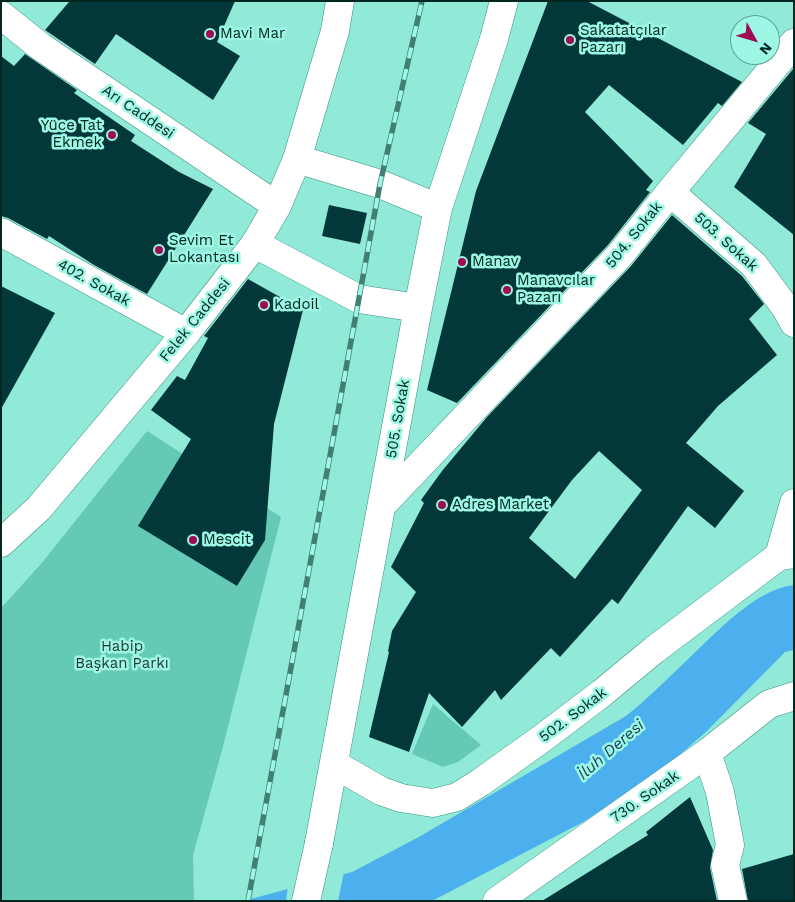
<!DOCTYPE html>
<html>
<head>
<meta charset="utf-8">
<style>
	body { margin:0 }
	#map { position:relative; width:795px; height:902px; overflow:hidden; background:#91e9d7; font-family:"Work Sans",sans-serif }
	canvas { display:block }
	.frame { position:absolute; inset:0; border:2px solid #002620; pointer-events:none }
	.north { position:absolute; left:730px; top:15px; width:50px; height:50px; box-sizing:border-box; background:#9ef7e4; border:1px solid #5fa396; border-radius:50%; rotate:129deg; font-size:14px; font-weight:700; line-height:20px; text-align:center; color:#002620 }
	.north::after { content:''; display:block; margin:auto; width:18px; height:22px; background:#9e0a54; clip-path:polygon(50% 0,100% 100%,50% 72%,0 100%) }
</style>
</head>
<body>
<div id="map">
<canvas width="795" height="902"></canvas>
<div class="frame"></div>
<div class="north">N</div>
</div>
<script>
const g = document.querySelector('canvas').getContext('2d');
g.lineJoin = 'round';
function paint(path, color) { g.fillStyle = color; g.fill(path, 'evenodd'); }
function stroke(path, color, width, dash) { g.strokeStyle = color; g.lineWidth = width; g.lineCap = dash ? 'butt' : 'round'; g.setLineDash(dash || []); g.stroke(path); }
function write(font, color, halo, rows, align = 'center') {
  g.font = font + ' "Work Sans",sans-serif'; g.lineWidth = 5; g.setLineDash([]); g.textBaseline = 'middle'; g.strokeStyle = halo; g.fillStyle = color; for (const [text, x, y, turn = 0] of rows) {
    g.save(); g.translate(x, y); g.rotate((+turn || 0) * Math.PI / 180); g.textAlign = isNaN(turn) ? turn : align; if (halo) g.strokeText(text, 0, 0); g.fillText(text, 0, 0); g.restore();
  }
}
const green = new Path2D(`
	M147,431L281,517L221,754L193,855L194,901H1V608L41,564Z
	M433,704L481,745L458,762L443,767L412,754Z`);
const water = new Path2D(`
	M794,585V650L785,652L707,731L660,772L583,822L432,901H243L352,872L417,838L626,716C646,700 664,682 683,664C711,638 754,589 794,585Z`);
const pier = new Path2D(`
	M344,872L338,901H286L288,886Z`);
const building = new Path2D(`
	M67,1H235L217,42L240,56L213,100L116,34L95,64L45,30L69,2Z
	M548,1H587L742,82L722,106L718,103L683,145L609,85L585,112L653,181L646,190L650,192L608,245L457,403L427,390L476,191Z
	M25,54L77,90L74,93L135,135L131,141L179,172L213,189L147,294L94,265L49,236L47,239L8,218L1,216V56L14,66Z
	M794,68V235L734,187L766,134L748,123Z
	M329,205L367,213L360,244L322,236Z
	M672,215L742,276L764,304L749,319L777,355L718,406L686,443L744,491L715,528L688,506L618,604L612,599L560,657L551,648L501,700L495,690L462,727L429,693L409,752L369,737L389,652L388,651L392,631L416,592L391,567L424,503L421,500L442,471L487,417L631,266ZM599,451L642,490L575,579L529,538L572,480Z
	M248,279L303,310L274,424L265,540L237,586L138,526L191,439L151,410L177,376L185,380L208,338L204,336Z
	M1,286L55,313L1,409Z
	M690,797L713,850L710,868L717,901H542L648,835L646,832Z
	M794,854V901H748L742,869Z`);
const minor = new Path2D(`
	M1,15L41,47L277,206
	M297,159L380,184L438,208
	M670,192L754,265L785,307L794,323
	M1,232L186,333
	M255,244L359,299L418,308
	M382,505L620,255L670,192L794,43
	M779,556L794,503
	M707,753L720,792L730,845L725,865L733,901
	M334,764L381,791L401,798L433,803L457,797L481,782L544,737L602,693L654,650L779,556L794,554
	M319,843L418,308L438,208L494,39L504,1
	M497,901L707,753L769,704L794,696`);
const major = new Path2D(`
	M1,543L39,508L186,333L255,244L277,206L297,159L335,31L340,1
	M306,901L319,843`);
const rail = new Path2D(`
	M248,901L380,184L422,1`);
const markers = [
	[210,34,5,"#9e0a54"],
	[570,40,5,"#9e0a54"],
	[112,135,5,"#9e0a54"],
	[159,250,5,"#9e0a54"],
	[462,262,5,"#9e0a54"],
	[507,290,5,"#9e0a54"],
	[264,305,5,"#9e0a54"],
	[442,505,5,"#9e0a54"],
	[193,540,5,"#9e0a54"]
];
const poiNames = [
	["Sakatatçılar",580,31],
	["Pazarı",580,48],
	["Mavi Mar",220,34],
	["Yüce Tat",102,126,"right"],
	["Ekmek",102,143,"right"],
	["Sevim Et",169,241],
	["Lokantası",169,258],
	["Manav",472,262],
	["Manavcılar",517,281],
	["Pazarı",517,298],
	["Kadoil",274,305],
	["Adres Market",452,505],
	["Mescit",203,540]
];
const streetNames = [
	["Arı Caddesi",138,112,34],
	["504. Sokak",634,235,-51],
	["503. Sokak",726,242,42],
	["402. Sokak",94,283,29],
	["Felek Caddesi",195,320,-51],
	["505. Sokak",398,419,-80],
	["502. Sokak",573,715,-37],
	["730. Sokak",645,797,-35]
];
const parkNames = [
	["Habip",122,647],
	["Başkan Parkı",122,664]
];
const waterNames = [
	["İluh Deresi",611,750,-41]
];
paint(green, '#64c9b5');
paint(water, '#4bb0ed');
paint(pier, '#91e9d7');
paint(building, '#02383a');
stroke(minor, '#389383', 29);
stroke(major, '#389383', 29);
stroke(minor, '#fff', 28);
stroke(major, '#fff', 28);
stroke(rail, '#427f73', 5.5);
stroke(rail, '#9ef7e4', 4, [11]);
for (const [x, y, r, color] of markers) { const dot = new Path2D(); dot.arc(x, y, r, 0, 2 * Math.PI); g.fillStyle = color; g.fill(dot); stroke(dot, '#9ef7e4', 2); }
write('15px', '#002620', '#9ef7e4', poiNames, 'left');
write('15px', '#002620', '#9ef7e4', streetNames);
write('15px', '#1f3832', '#9ef7e4', parkNames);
write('italic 16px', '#1a435d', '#9ef7e4', waterNames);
</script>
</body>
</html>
